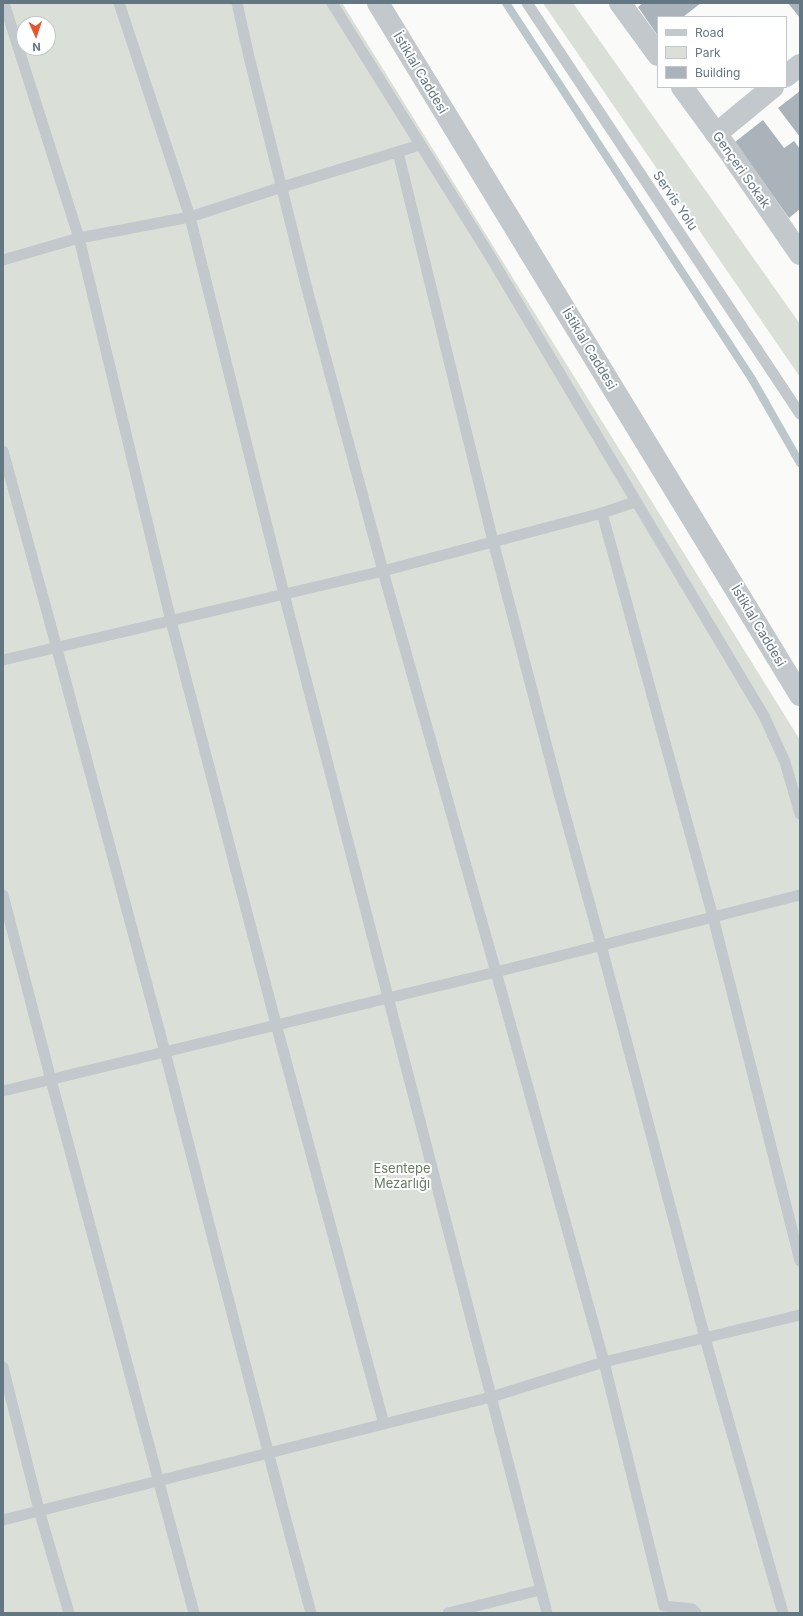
<!DOCTYPE html>
<html>
<head>
<meta charset="utf-8">
<style>
	body { margin:0 }
	#map { position:relative; width:803px; height:1616px; overflow:hidden; background:#fafaf8; font-family:Inter,sans-serif }
	canvas { display:block }
	.frame { position:absolute; inset:0; border:4px solid #657683; pointer-events:none }
	.legend { position:absolute; left:657px; top:16px; width:130px; height:72px; box-sizing:border-box; background:#fff; border:1px solid #c1c8cd; margin:0; padding:5px 7px; list-style:none; font-size:12px; color:#657683 }
	.legend li { display:flex; align-items:center; gap:8px; height:20px }
	.legend b { width:20px; border:1px solid #c1c8cd }
	.north { position:absolute; left:16px; top:16px; width:40px; height:40px; box-sizing:border-box; background:#fff; border:1px solid #c1c8cd; border-radius:50%; rotate:177deg; font-size:11px; font-weight:700; line-height:16px; text-align:center; color:#657683 }
	.north::after { content:''; display:block; margin:auto; width:14px; height:18px; background:#e4572e; clip-path:polygon(50% 0,100% 100%,50% 72%,0 100%) }
</style>
</head>
<body>
<div id="map">
<canvas width="803" height="1616"></canvas>
<div class="frame"></div>
<ul class="legend">
<li><b style="height:5px;background:#c3c8cc"></b>Road</li>
<li><b style="height:11px;background:#dadfd7"></b>Park</li>
<li><b style="height:11px;background:#aab3b9"></b>Building</li>
</ul>
<div class="north">N</div>
</div>
<script>
const g = document.querySelector('canvas').getContext('2d');
g.lineJoin = 'round';
function paint(path, color) { g.fillStyle = color; g.fill(path, 'evenodd'); }
function stroke(path, color, width, dash) { g.strokeStyle = color; g.lineWidth = width; g.lineCap = dash ? 'butt' : 'round'; g.setLineDash(dash || []); g.stroke(path); }
function write(font, color, halo, rows, align = 'center') {
  g.font = font + ' Inter,sans-serif'; g.lineWidth = 4; g.setLineDash([]); g.textBaseline = 'middle'; g.strokeStyle = halo; g.fillStyle = color; for (const [text, x, y, turn = 0] of rows) {
    g.save(); g.translate(x, y); g.rotate((+turn || 0) * Math.PI / 180); g.textAlign = isNaN(turn) ? turn : align; if (halo) g.strokeText(text, 0, 0); g.fillText(text, 0, 0); g.restore();
  }
}
const green = new Path2D(`
	M3,3H342L800,740V1613H3ZM24,24H48V48H24Z
	M543,3H573L800,324V377Z`);
const stream = new Path2D(`
	M506,3L752,379L800,463`);
const building = new Path2D(`
	M643,3H701L683,17H658V36L638,7Z
	M788,3H800V18Z
	M800,91V137L778,108Z
	M763,120L784,148L794,141L800,149V209L789,218L735,142Z`);
const service = new Path2D(`
	M4,3L79,238L171,621L276,1024L384,1424
	M119,3L190,217L284,594L547,1613
	M237,3L249,57L306,285L383,571L496,972L604,1362L664,1606L692,1609L696,1613
	M332,3L487,251L764,716L785,762L800,814
	M527,3L800,414
	M398,152L493,541L559,793L601,945L705,1338L783,1613
	M3,260L79,238L190,217L282,187L420,145
	M3,451C58,651 112,851 165,1052C213,1239 260,1426 311,1613
	M602,513L635,502
	M3,660L383,571L602,513L713,917L800,1261
	M3,895L51,1080L194,1613
	M3,1091L496,972L800,895
	M3,1367L39,1510L69,1613
	M3,1520L491,1397L604,1362L800,1315
	M448,1613L540,1590`);
const minor = new Path2D(`
	M786,76L800,65
	M716,134L773,87`);
const tertiary = new Path2D(`
	M378,3L800,695
	M620,3L658,55
	M682,87L731,154L800,254`);
const streetNames = [
	["İstiklal Caddesi",420,73,59],
	["Gençeri Sokak",741,170,55],
	["Servis Yolu",675,201,56],
	["İstiklal Caddesi",589,349,59],
	["İstiklal Caddesi",758,626,59]
];
const parkNames = [
	["Esentepe",402,1169],
	["Mezarlığı",402,1184]
];
paint(green, '#dadfd7');
stroke(stream, '#bbc7cb', 8);
paint(building, '#aab3b9');
stroke(service, '#c3c8cc', 11);
stroke(minor, '#c3c8cc', 22);
stroke(tertiary, '#c3c8cc', 22);
write('13px', '#657683', '#fff', streetNames);
write('13px', '#687a64', '#fff', parkNames);
</script>
</body>
</html>
